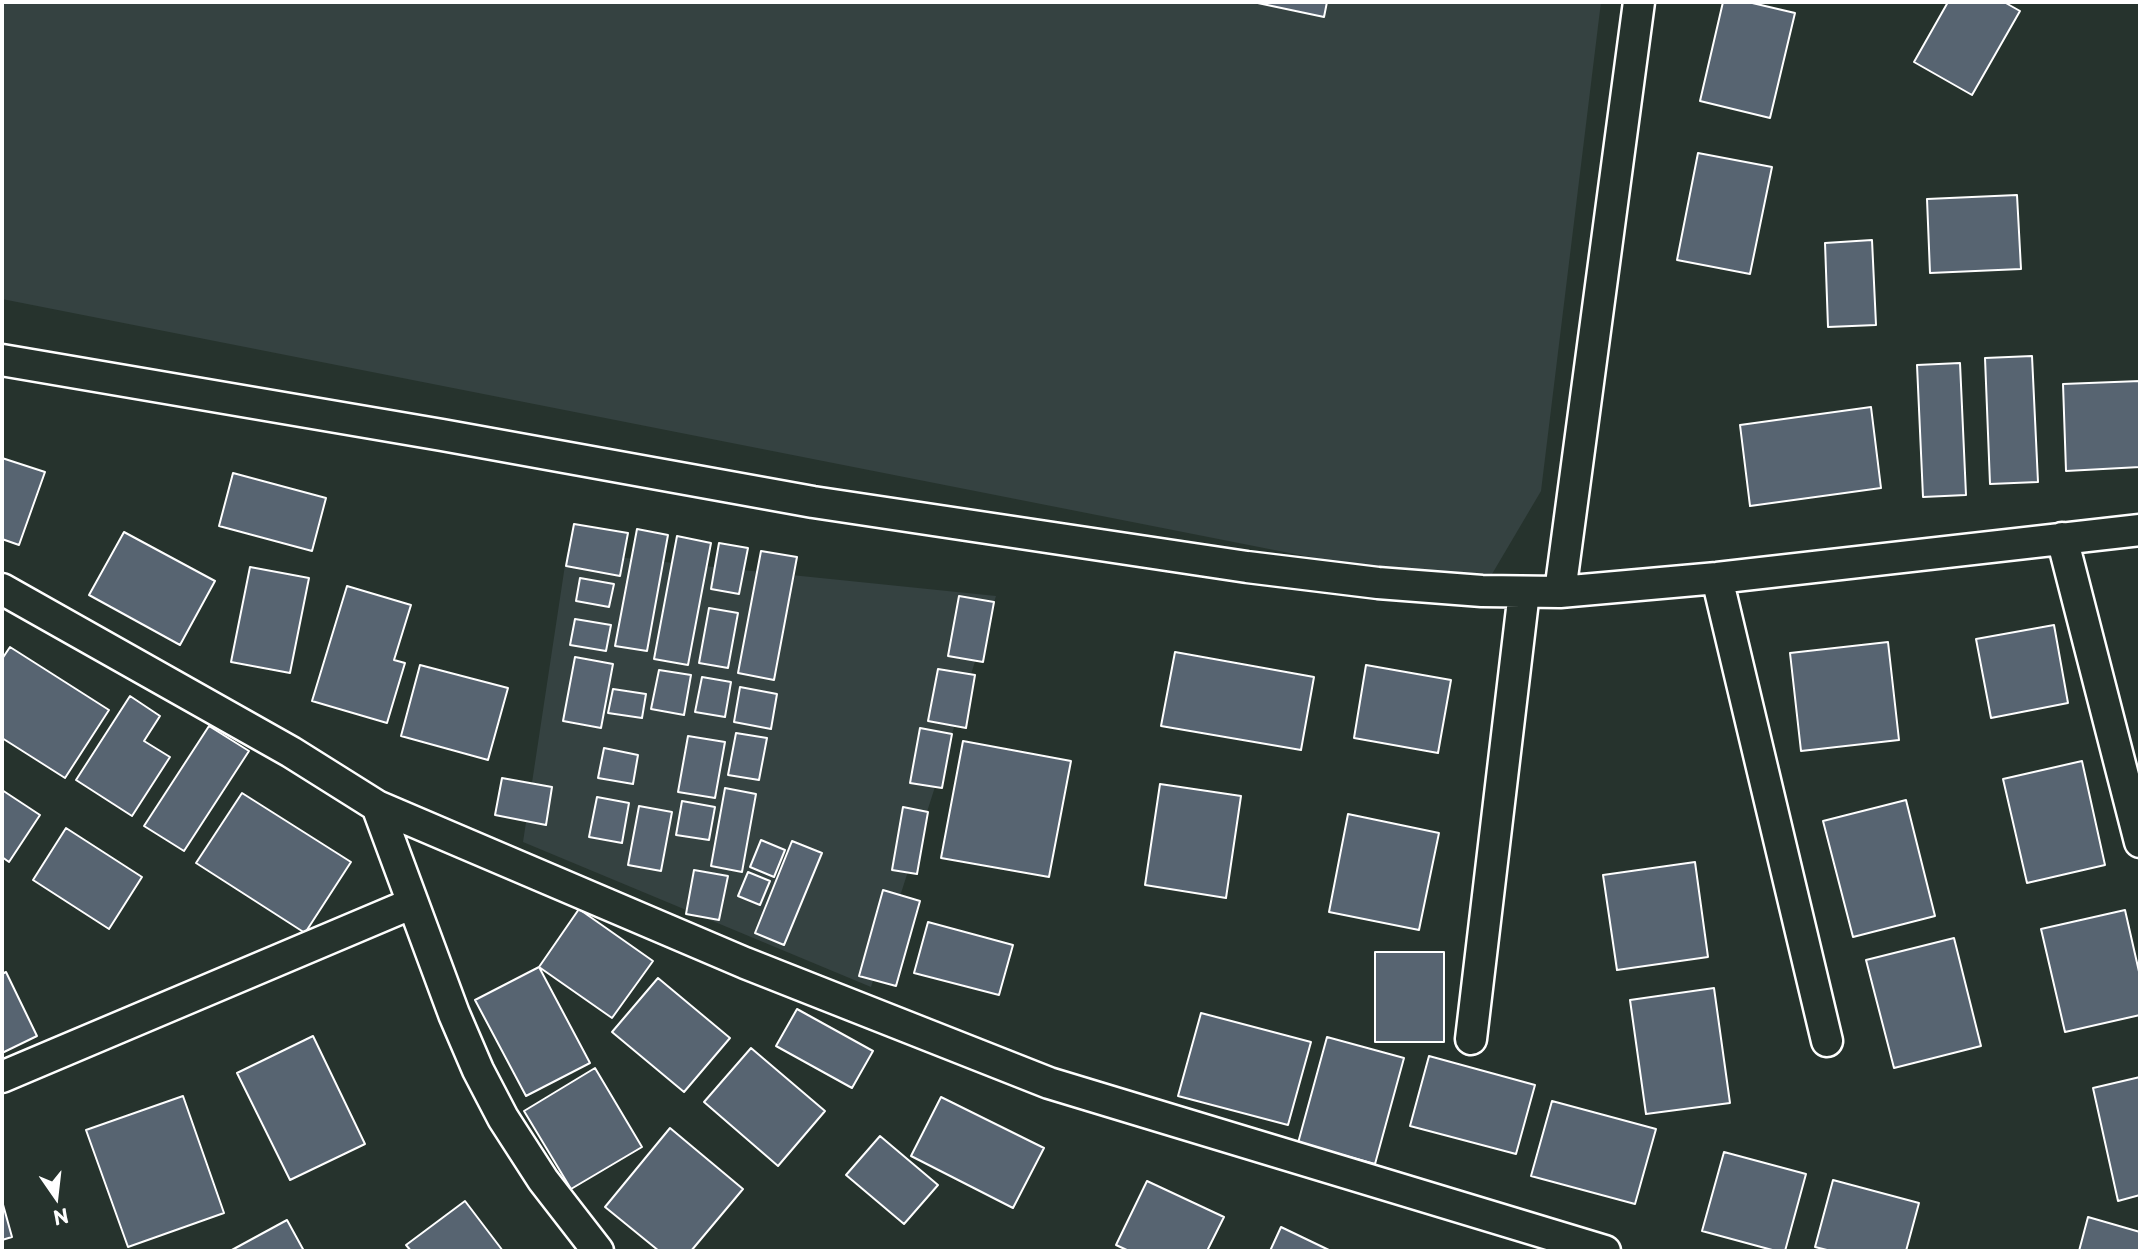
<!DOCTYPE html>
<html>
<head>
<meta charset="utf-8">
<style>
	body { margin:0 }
	#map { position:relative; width:2142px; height:1253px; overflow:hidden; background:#26332d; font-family:"Playpen Sans",sans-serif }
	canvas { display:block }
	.frame { position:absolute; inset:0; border:4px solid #fff; pointer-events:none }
	.north { position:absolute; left:21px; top:1162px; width:70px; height:70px; -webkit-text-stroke:5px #26332d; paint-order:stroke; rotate:166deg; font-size:19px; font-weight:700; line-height:28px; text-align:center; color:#fff }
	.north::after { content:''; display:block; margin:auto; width:24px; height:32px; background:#fff; clip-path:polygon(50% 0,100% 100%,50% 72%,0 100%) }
</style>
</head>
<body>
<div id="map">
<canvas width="2142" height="1253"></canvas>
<div class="frame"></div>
<div class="north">N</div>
</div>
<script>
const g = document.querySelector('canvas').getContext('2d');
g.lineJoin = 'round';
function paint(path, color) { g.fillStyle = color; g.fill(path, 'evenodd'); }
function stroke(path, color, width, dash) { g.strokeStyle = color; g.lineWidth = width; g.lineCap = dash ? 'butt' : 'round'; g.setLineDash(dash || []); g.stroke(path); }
const built = new Path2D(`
	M2,2H1601L1541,491L1482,591L2,299Z
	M567,552L996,596L871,987L523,842Z`);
const building = new Path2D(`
	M1253,2H1327L1324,17Z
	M1723,2H1748L1795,13L1770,118L1700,101Z
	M1948,2H2004L2020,11L1972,95L1914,62Z
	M1698,153L1772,167L1750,274L1677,260Z
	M2017,195L2021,269L1930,273L1927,199Z
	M1872,240L1876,325L1828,327L1825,243Z
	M2032,356L2038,482L1990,484L1985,358Z
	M1960,363L1966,495L1923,497L1917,365Z
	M2140,381V467L2066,471L2063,384Z
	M1871,407L1881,488L1750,506L1740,425Z
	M2,458L45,472L19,545L2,539Z
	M233,473L326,498L312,551L219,526Z
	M574,524L628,533L620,576L566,566Z
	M637,529L668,535L647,651L615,646Z
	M124,532L215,581L180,645L89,595Z
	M677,536L711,543L688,665L654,659Z
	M719,543L748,548L739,594L711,589Z
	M761,551L797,557L774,680L738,673Z
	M250,567L309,578L290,673L231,662Z
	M580,578L614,584L609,607L576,601Z
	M347,586L411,605L394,660L405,663L387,723L312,701Z
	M959,596L994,602L983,662L948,656Z
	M709,608L738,613L728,668L699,663Z
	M575,619L611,625L606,651L570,645Z
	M2054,625L2068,703L1991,718L1976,639Z
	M1888,642L1899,740L1801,751L1790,653Z
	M10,647L109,710L65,778L2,738V659Z
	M1175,652L1314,677L1301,750L1161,726Z
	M575,657L613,664L601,728L563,721Z
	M420,665L508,688L488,760L401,736Z
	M1366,665L1451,680L1438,753L1354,738Z
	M938,669L975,675L966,728L928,721Z
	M659,670L691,675L684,715L651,709Z
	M702,677L731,682L725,717L695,712Z
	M740,687L777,694L771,729L734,722Z
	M613,689L646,694L642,718L608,713Z
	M130,696L160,716L144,741L170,757L132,816L76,780Z
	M209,726L249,751L184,851L144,826Z
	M920,728L952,734L942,788L910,783Z
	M736,733L767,738L759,780L728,775Z
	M688,736L725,742L715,798L678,792Z
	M963,741L1071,761L1049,877L941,858Z
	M604,748L638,755L633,784L598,778Z
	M2082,761L2105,865L2027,883L2003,779Z
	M502,778L552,787L546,825L495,815Z
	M1160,784L1241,796L1226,898L1145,885Z
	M725,788L756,794L742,872L711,866Z
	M2,790L40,815L9,862L2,857Z
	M242,793L351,862L305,933L196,863Z
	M597,797L629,803L622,843L589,837Z
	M1906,800L1935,916L1853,937L1823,821Z
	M682,801L715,807L709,840L676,835Z
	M639,806L672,812L661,871L628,865Z
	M903,807L928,812L917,874L892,870Z
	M1348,814L1439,833L1419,930L1329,912Z
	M66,828L142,877L109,929L33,880Z
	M761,840L785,850L774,877L750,867Z
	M792,841L822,853L784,945L755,933Z
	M1695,862L1708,957L1617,970L1603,875Z
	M694,870L728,876L719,920L686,914Z
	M748,872L770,881L760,905L738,896Z
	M883,890L920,901L896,986L859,976Z
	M579,909L653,961L612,1018L539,967Z
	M2125,910L2140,976V1015L2065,1032L2041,929Z
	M928,922L1013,945L999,995L914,973Z
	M1954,938L1981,1046L1894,1068L1866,960Z
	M1375,952H1444V1042H1375Z
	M539,967L590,1063L526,1096L475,1000Z
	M6,972L37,1036L2,1053V974Z
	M658,978L730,1038L684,1092L612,1032Z
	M1714,988L1730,1103L1646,1114L1630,1000Z
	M797,1009L873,1051L852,1088L776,1046Z
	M1201,1013L1311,1042L1288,1125L1178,1096Z
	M313,1036L365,1144L290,1180L237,1073Z
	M1327,1037L1404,1058L1375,1164L1298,1143Z
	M751,1048L825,1111L778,1166L704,1102Z
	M1429,1056L1535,1085L1516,1154L1410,1126Z
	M595,1068L642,1147L571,1189L524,1111Z
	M2140,1077V1195L2118,1201L2093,1088Z
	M183,1096L224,1213L128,1247L86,1130Z
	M941,1097L1044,1148L1013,1208L911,1156Z
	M1552,1101L1656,1129L1635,1204L1531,1176Z
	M670,1128L743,1189L691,1251H659L605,1207Z
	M880,1136L938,1185L904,1224L846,1175Z
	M1724,1152L1806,1174L1785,1251H1776L1702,1231Z
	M1833,1180L1919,1203L1906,1251H1831L1815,1247Z
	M1147,1181L1224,1217L1207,1251H1129L1116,1245Z
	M2,1201L12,1237L2,1240Z
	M465,1201L503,1251H411L406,1245Z
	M2088,1217L2140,1232V1251H2079Z
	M287,1220L304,1251H230Z
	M1281,1227L1331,1251H1270Z`);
const minor = new Path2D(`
	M2,360L442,435L813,502L1247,567L1378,583L1482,591L1560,592L1717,578L2140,530
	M2062,538L2140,842
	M1717,578L1827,1041
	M2,589L291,752L377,806L745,963L1049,1083L1605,1251
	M1560,592L1639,2
	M377,806L454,1014L478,1070L503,1118L543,1180L598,1251
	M1471,1039L1524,592
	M2,1077L413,903`);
paint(built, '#354241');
paint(building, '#576471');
stroke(building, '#fff', 2);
stroke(minor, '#fff', 35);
stroke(minor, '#26332d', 30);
</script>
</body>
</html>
